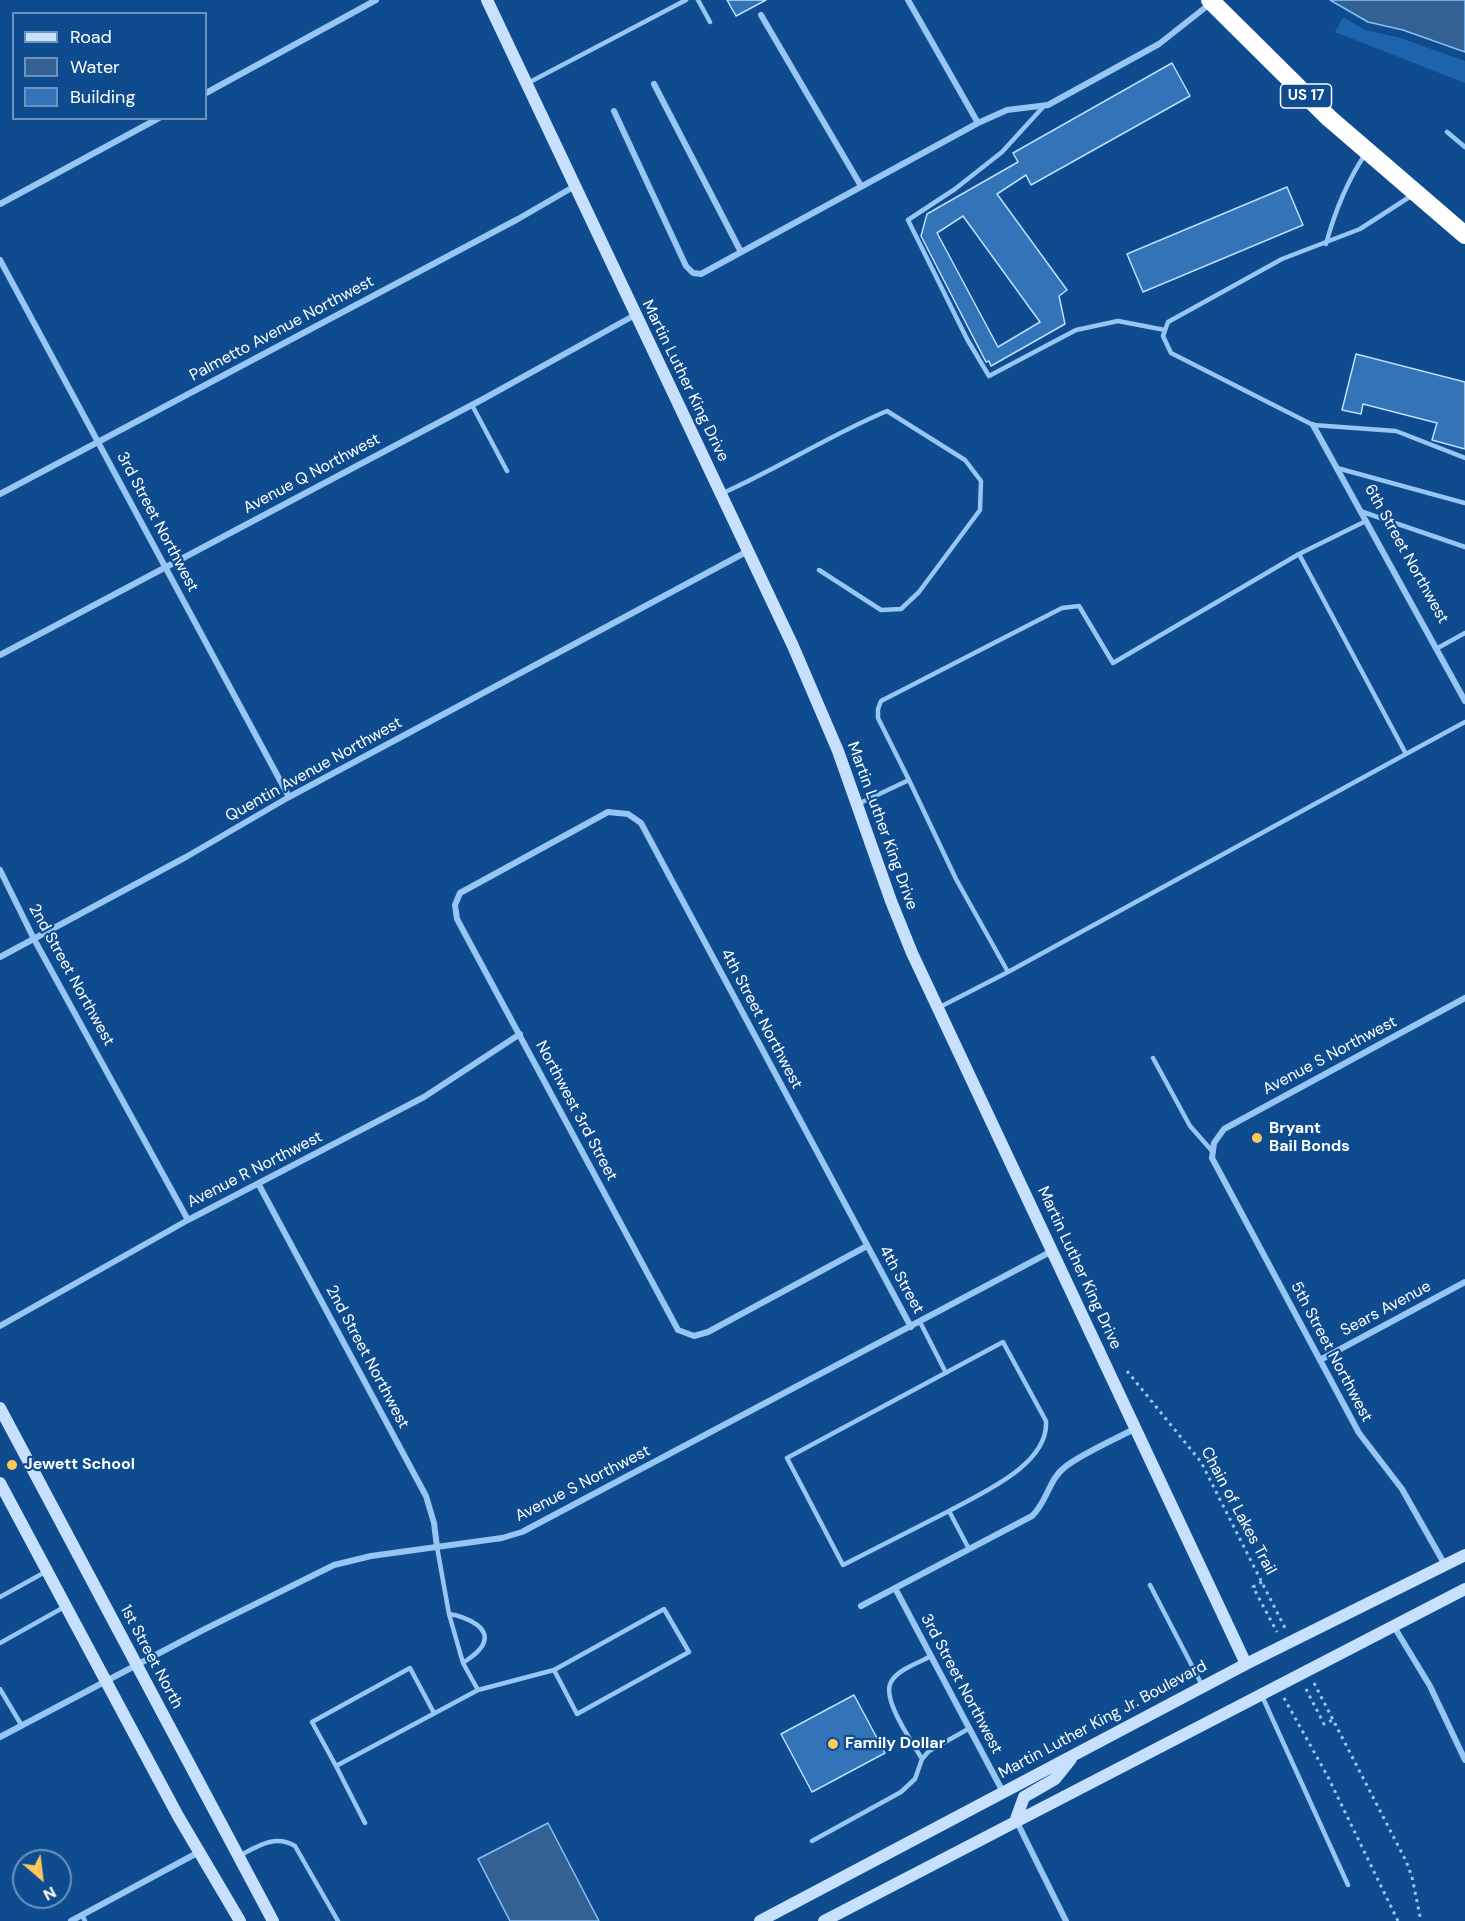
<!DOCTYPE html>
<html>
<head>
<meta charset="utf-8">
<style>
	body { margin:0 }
	#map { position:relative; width:1465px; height:1921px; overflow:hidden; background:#0e4c8f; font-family:"DM Sans",sans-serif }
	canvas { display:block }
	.legend { position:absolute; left:12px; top:12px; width:195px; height:108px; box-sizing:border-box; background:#0e4c8f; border:2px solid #6e94bc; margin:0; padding:8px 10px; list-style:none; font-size:18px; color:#fff }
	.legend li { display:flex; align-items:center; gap:12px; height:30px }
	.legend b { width:30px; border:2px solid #6e94bc }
	.north { position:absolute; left:12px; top:1849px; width:60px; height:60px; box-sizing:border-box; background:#0e4c8f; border:2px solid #6e94bc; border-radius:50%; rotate:152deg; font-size:16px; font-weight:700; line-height:24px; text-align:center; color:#fff }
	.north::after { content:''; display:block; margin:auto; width:21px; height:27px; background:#ffc859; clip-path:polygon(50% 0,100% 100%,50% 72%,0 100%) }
</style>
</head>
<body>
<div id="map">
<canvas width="1465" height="1921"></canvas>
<ul class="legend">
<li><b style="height:8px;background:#c6e0fd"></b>Road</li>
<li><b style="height:16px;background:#336193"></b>Water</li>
<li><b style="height:16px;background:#3274b7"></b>Building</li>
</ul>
<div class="north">N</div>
</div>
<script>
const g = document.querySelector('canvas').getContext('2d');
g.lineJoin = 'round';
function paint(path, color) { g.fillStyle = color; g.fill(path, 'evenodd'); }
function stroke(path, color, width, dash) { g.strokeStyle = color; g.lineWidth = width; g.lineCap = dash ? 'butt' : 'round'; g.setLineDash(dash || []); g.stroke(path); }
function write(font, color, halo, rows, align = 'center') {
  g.font = font + ' "DM Sans",sans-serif'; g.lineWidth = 4.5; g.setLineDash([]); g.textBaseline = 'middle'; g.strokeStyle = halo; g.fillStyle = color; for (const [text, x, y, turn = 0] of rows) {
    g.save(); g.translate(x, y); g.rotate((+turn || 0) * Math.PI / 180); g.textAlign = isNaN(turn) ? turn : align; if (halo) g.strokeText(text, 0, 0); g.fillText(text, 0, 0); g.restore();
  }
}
const green = new Path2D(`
	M1343,17L1365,30L1401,38L1465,61V83L1335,32Z`);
const water = new Path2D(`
	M1330,0H1465V52L1403,30L1368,22Z
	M548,1823L599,1921H510L478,1859Z`);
const building = new Path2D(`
	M727,0H766L736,16Z
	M1172,63L1190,96L1031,185L1026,175L997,194L1067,290L1059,296L1065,324L991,366L989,361L986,362L921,236L927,214L1018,162L1013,153ZM963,216L1040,322L998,347L937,233Z
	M1287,187L1303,225L1143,292L1127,254Z
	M1356,354L1465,382V449L1432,440L1437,423L1363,404L1361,414L1342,410Z
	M854,1695L885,1753L812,1792L781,1734Z`);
const path = new Path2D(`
	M1127,1371L1201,1462L1286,1630
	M1262,1582L1253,1587L1277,1632
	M1314,1683L1406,1861L1412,1877L1421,1921
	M1306,1689L1324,1724L1333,1720
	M1284,1698L1328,1777L1398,1921`);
const lane = new Path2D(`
	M698,0L710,22
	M528,83L686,0
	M1044,106L1002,152L955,189L908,220L967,339L989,376L1076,330L1118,321L1165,330
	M1447,132L1465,147
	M1411,196L1360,229L1282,259L1168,322L1163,336L1171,353L1313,425L1396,431L1465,458
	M1326,244C1335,211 1347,181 1366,153
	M472,405L507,471
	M1337,468L1465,503
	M723,493C779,468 830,435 887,411L965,460L981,481L980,510L919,592L901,609L881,610L819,570
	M1360,511L1465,547
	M1436,649L1465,633
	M1406,754L1465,722
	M909,780L878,718V709L881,701L1062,608L1079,606L1113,663L1299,554L1366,521
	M858,804L909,780L956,879L1008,972L938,1008
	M1008,972L1406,754L1299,554
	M1153,1058L1190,1126L1213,1152
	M920,1322L946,1373
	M949,1511C981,1493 1049,1465 1046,1421L1003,1342L787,1458L843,1565L949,1511L969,1549
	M437,1547L449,1614C465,1616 498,1629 479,1650C475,1655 468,1659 463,1663L449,1614
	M1150,1585L1203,1687
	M0,1597L47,1571
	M0,1643L66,1606
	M463,1663L478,1690L554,1670L664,1609L689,1652L577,1714L554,1670
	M0,1689L22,1726
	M1262,1696L1348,1885
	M922,1759C913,1743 881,1699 891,1682C898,1669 919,1663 931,1656
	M336,1766L312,1722L410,1668L434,1713
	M365,1823L336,1766L478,1690
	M812,1841L901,1792L915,1779L922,1759L929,1751L970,1728
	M239,1856C258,1846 275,1834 295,1846L338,1921
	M82,1915L85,1921`);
const street = new Path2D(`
	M908,0L978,123
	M761,15L861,186
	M654,84L741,252
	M206,93L376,0
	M614,111L686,266L693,273L701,274L978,123L1007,110L1048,105L1159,44L1211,3
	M0,204L159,118
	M0,260L289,797
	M1313,425L1465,701
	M0,494L518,219L575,186
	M0,655L485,398L635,315
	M0,870L34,939L188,1220
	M0,957L186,857L289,797L748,551
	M259,1185L426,1496L434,1523L437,1547
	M867,1246L708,1332L694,1336L678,1330L457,919L455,905L460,893L608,812L628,814L641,823L911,1327
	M0,1326L188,1220L424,1097L520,1034
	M1320,1360L1465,1282
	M1445,1565L1402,1489L1359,1433L1212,1158L1214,1143L1224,1129L1465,998
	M895,1588L1003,1792
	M861,1606L1032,1516C1047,1502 1049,1479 1065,1467C1083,1453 1114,1440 1134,1429
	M1393,1625L1430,1686L1465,1760
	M0,1737L203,1630L334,1565L371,1556L502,1538L522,1532L1052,1251
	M1016,1820L1066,1921
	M71,1921L199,1852`);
const secondary = new Path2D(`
	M487,0L793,646L838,751L891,901L912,953L1246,1664
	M0,1408L273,1921
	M0,1483L178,1816L240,1921
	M1016,1819L1024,1797L1055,1779L1071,1759
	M760,1921L1246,1664L1465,1555
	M824,1921L1465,1589`);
const highway = new Path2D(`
	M1210,0L1329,118L1465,235`);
const markers = [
	[1257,1138,6,"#ffc859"],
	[12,1465,6,"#ffc859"],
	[833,1744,6,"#ffc859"]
];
const shields = [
	[1306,96,51]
];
const shieldNames = [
	["US 17",1306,96]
];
const streetNames = [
	["Palmetto Avenue Northwest",282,329,-28],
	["Martin Luther King Drive",685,381,64],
	["Avenue Q Northwest",312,474,-28],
	["3rd Street Northwest",157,522,62],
	["6th Street Northwest",1406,554,61],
	["Quentin Avenue Northwest",314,770,-29],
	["Martin Luther King Drive",882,826,70],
	["2nd Street Northwest",71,975,61],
	["4th Street Northwest",761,1019,62],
	["Avenue S Northwest",1330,1056,-28],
	["Northwest 3rd Street",576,1111,62],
	["Avenue R Northwest",255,1170,-27],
	["Martin Luther King Drive",1079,1268,65],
	["4th Street",901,1280,61],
	["Sears Avenue",1386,1309,-28],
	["5th Street Northwest",1331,1352,62],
	["2nd Street Northwest",367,1357,62],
	["Avenue S Northwest",583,1484,-27],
	["Chain of Lakes Trail",1238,1511,62],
	["1st Street North",151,1657,62],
	["3rd Street Northwest",961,1684,62],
	["Martin Luther King Jr. Boulevard",1103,1720,-28]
];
const poiNames = [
	["Bryant",1269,1129],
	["Bail Bonds",1269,1147],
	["Jewett School",24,1465],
	["Family Dollar",845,1744]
];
paint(green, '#1d64ad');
paint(water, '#336193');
stroke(water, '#88c0f8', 1.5);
paint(building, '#3274b7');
stroke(building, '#bedefe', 1.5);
stroke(path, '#97c5f4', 3, [3, 4.5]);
stroke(lane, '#97c5f4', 4.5);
stroke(street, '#97c5f4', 6);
stroke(secondary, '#c6e0fd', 12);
stroke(highway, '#fff', 18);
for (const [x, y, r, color] of markers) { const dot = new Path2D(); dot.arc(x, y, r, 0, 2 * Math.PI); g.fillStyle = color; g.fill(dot); stroke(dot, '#0e4c8f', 2); }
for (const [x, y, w] of shields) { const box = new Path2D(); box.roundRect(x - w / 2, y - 12, w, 24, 4.5); g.fillStyle = '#0e4c8f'; g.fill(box); stroke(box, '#fff', 1.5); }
write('bold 15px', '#fff', null, shieldNames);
write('16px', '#fff', '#0e4c8f', streetNames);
write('bold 16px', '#fff', '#0e4c8f', poiNames, 'left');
</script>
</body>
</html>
